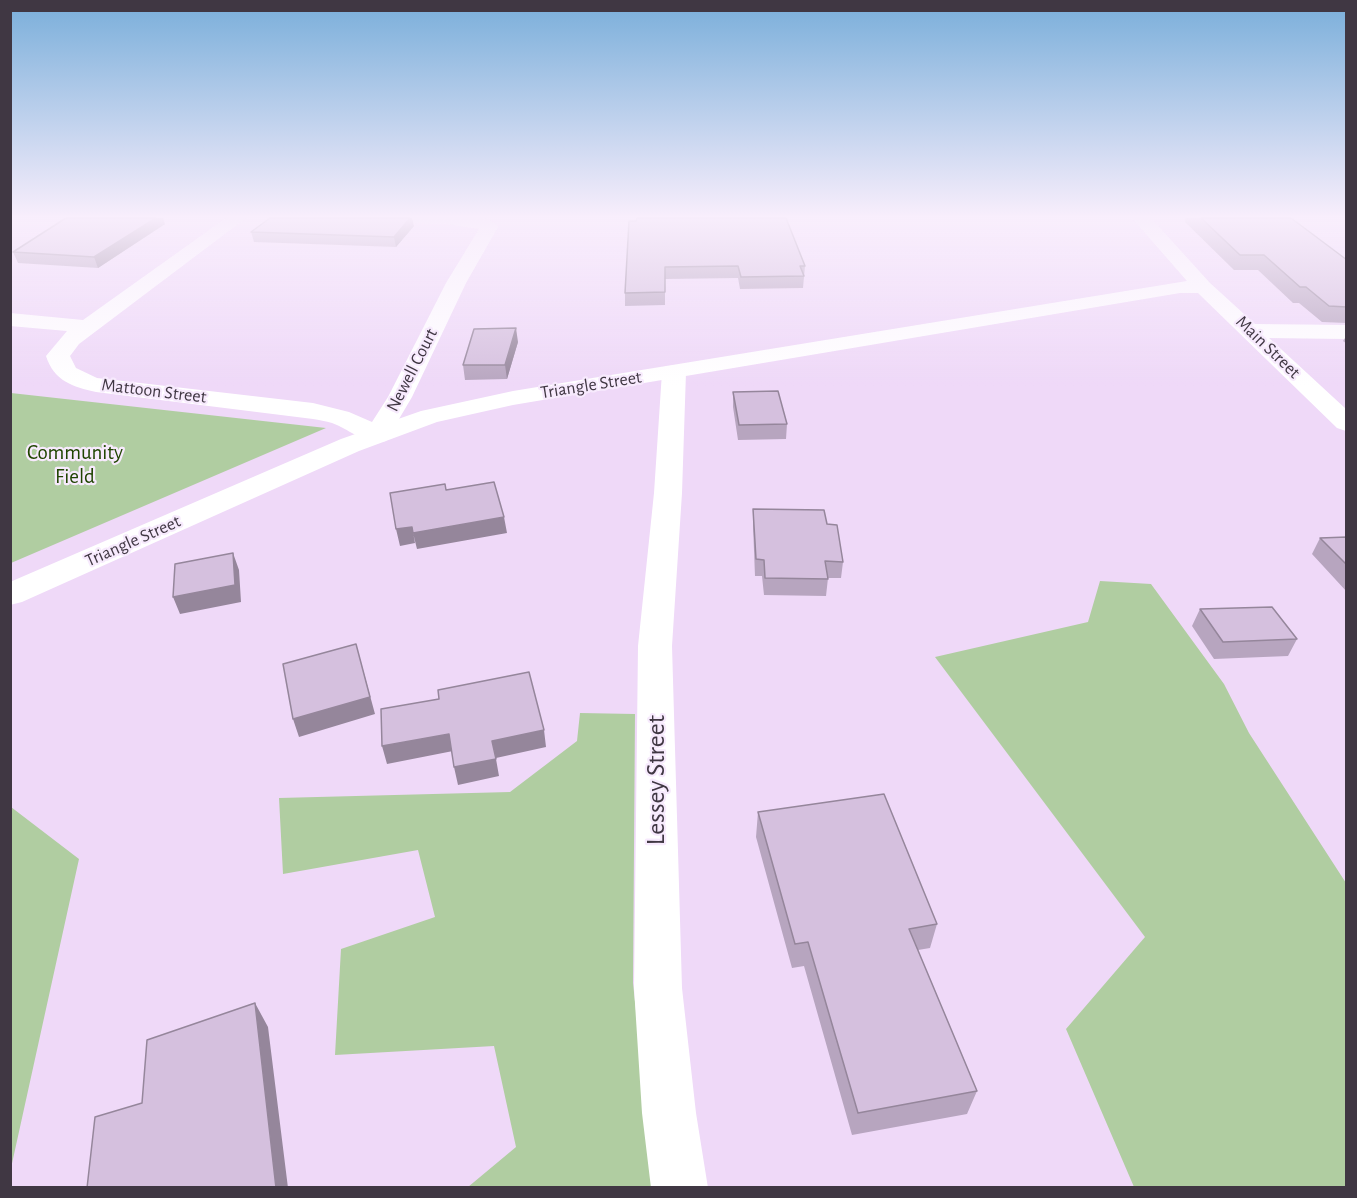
<!DOCTYPE html>
<html>
<head>
<meta charset="utf-8">
<style>
	body { margin:0 }
	#map { position:relative; width:1357px; height:1198px; overflow:hidden; background:#efd9f8; font-family:"Alegreya Sans",sans-serif }
	canvas { display:block }
	.frame { position:absolute; inset:0; border:12px solid #403743; pointer-events:none }
</style>
</head>
<body>
<div id="map">
<canvas width="1357" height="1198"></canvas>
<div class="frame"></div>
</div>
<script>
const g = document.querySelector('canvas').getContext('2d');
g.lineJoin = 'round';
function paint(path, color) { g.fillStyle = color; g.fill(path, 'evenodd'); }
function stroke(path, color, width, dash) { g.strokeStyle = color; g.lineWidth = width; g.lineCap = dash ? 'butt' : 'round'; g.setLineDash(dash || []); g.stroke(path); }
function write(font, color, halo, rows, align = 'center') {
  g.font = font + ' "Alegreya Sans",sans-serif'; g.lineWidth = 4.5; g.setLineDash([]); g.textBaseline = 'middle'; g.strokeStyle = halo; g.fillStyle = color; for (const [text, x, y, turn = 0] of rows) {
    g.save(); g.translate(x, y); g.rotate((+turn || 0) * Math.PI / 180); g.textAlign = isNaN(turn) ? turn : align; if (halo) g.strokeText(text, 0, 0); g.fillText(text, 0, 0); g.restore();
  }
}
const green = new Path2D(`
	M11,393L326,428L11,563Z
	M1100,581L1151,584L1224,684L1249,733L1346,883V1187H1134L1066,1029L1145,937L935,657L1088,622Z
	M580,713L635,714L633,983L655,1187H468L516,1147L494,1046L335,1055L341,949L435,917L418,850L283,874L279,798L510,792L577,741Z
	M11,807L79,859L11,1168Z`);
const minor = new Path2D(`
	M226,218H246L79,344L70,356L76,368L97,378L313,403L349,412L372,422L388,397L446,283L479,229L448,224L400,223L394,222L391,218H483L495,223L498,227L466,283L412,397L386,441C366,446 351,430 332,423C326,421 319,420 313,419L96,392C73,387 54,381 46,356L67,331L10,326V313L83,320Z
	M674,365L682,367L686,372L682,493L672,646L682,988L696,1113L708,1188H651L642,1113L634,988L638,646L654,493L662,372L666,367Z`);
const secondary = new Path2D(`
	M1132,218H1151L1210,283L1255,324L1346,325V339L1269,338L1346,409V431L1337,428L1198,293H1180L513,405L437,422L359,451L22,602L10,605V582L341,439L421,411L513,391L1187,281Z`);
const wall = new Path2D(`
	M1186,218H1291L1347,260V323L1322,322L1299,303H1293L1258,270H1234L1185,222Z
	M629,221L805,266L803,288L740,289L738,278L665,279V305L625,306V293Z
	M165,224L98,268L18,263L13,252Z
	M414,226L396,247L254,242L251,232Z
	M1347,335V344L1343,341Z
	M518,342L507,379L465,380L463,365Z
	M733,392L787,424L786,439L738,440L733,407Z
	M753,509L827,524L843,562L841,578H828L826,596L764,595L762,576H755L753,525Z
	M1347,537V592L1312,554L1320,538Z
	M1200,609L1297,639L1288,656L1214,659L1192,626Z
	M758,812L937,924L930,948L918,950L977,1091L967,1114L852,1135L804,966L792,968L756,837Z`);
const shadedWall = new Path2D(`
	M156,218H163L165,224L98,268L94,257Z
	M410,218H412L414,226L396,247L394,237Z
	M516,328L518,342L507,379L505,365Z
	M504,517L507,533L417,549L413,533Z
	M412,527L415,543L400,546L396,529Z
	M233,553L239,570L241,602L180,614L173,597Z
	M356,644L375,714L299,737L293,719Z
	M544,730L546,747L496,758L492,741Z
	M449,734L453,751L387,764L382,746Z
	M496,759L499,776L458,785L454,767Z
	M255,1003L268,1027L288,1188H276Z`);
const building = new Path2D(`
	M66,218H156L94,257L13,252Z
	M270,218H410L394,237L251,232Z
	M637,218H786L805,266H800L804,276L741,277L738,266L665,267V292L625,293L629,221H636Z
	M1201,218H1291L1347,260V307L1329,306L1306,287H1300L1264,255H1240Z
	M516,328L505,365H463L474,329Z
	M778,391L787,424L739,425L733,392Z
	M494,482L504,517L413,533L412,527L396,529L390,493L445,484L446,490Z
	M753,509L824,510L827,524L837,525L843,562L825,561L828,579L765,578L764,560L756,559Z
	M1347,537V565L1320,538Z
	M233,553L235,585L173,597L175,564Z
	M1272,607L1297,639L1223,642L1200,609Z
	M356,644L370,697L293,719L283,664Z
	M529,672L544,730L492,741L496,759L454,767L449,734L382,746L381,709L439,699L438,690Z
	M884,794L937,924L909,929L977,1091L858,1113L808,942L795,944L758,812Z
	M255,1003L276,1188H87L95,1117L142,1103L147,1040Z`);
const farStreetnames = [
	["Main Street",1268,347,44],
	["Newell Court",412,370,-63],
	["Triangle Street",591,385,-9],
	["Mattoon Street",154,391,7],
	["Triangle Street",133,541,-24]
];
const parkNames = [
	["Community",75,453],
	["Field",75,477]
];
const nearStreetnames = [
	["Lessey Street",656,780,-90]
];
paint(green, '#b0cda1');
paint(minor, '#fff');
paint(secondary, '#fff');
paint(wall, '#b7a5bf');
paint(shadedWall, '#95869b');
paint(building, '#d5c0de');
stroke(building, '#95869b', 1.5);
const sky = g.createLinearGradient(0, 0, 0, 386);
sky.addColorStop(0, '#79aeda');
sky.addColorStop(0.56, '#f8eefc');
sky.addColorStop(1, '#f8eefc00');
g.fillStyle = sky;
g.fillRect(0, 0, 1357, 386);
write('18px', '#403743', '#f7eafd', farStreetnames);
write('21px', '#1f4400', '#f7eafd', parkNames);
write('26px', '#403743', '#f7eafd', nearStreetnames);
</script>
</body>
</html>
